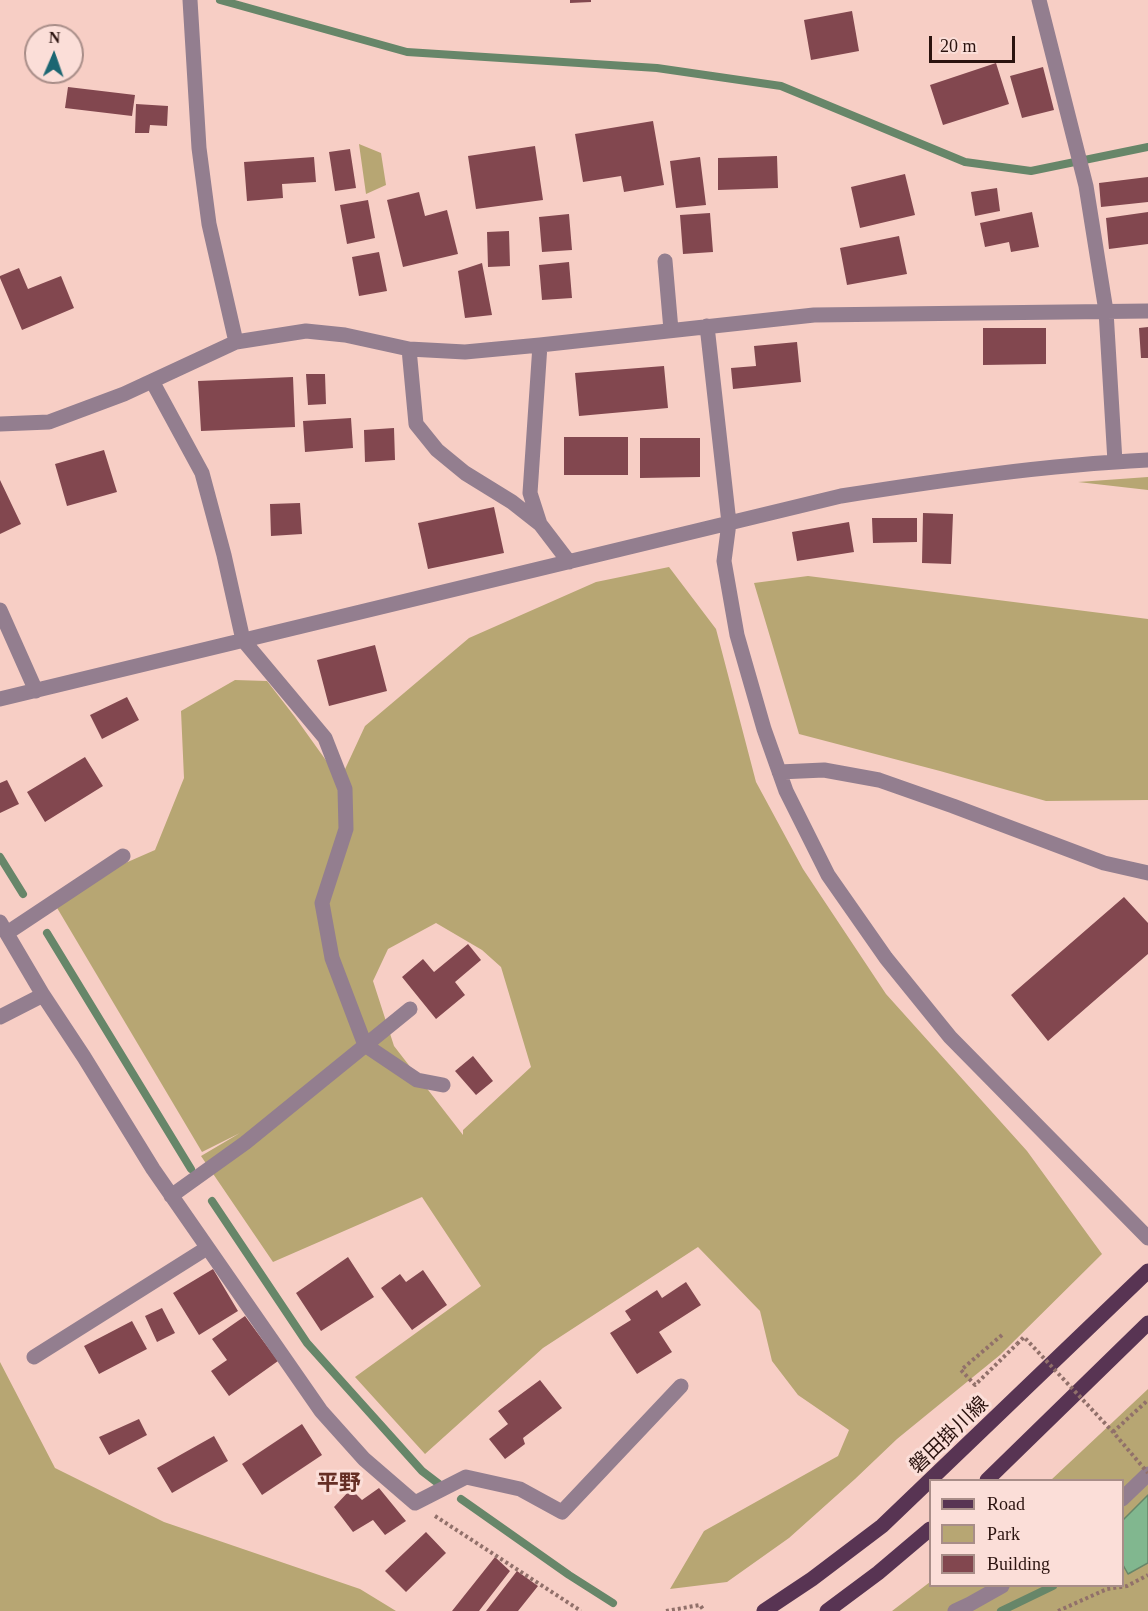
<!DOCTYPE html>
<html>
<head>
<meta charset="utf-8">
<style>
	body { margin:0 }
	#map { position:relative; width:1148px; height:1611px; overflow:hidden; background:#f7cec5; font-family:Georgia,serif }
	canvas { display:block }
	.legend { position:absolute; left:929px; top:1479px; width:195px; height:108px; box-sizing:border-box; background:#fbded8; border:2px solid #a88d88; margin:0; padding:8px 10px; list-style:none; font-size:18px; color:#2b130f }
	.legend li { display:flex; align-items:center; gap:12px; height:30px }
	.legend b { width:30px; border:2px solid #a88d88 }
	.north { position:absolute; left:24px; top:24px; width:60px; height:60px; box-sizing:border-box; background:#fbded8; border:2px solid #a88d88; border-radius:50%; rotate:2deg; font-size:16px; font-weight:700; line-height:24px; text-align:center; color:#2b130f }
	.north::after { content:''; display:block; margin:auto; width:21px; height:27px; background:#1c6672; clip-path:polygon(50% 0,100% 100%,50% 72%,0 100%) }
	.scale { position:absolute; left:929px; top:36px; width:86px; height:27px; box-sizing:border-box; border:3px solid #2b130f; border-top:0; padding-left:8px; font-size:18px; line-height:21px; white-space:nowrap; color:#2b130f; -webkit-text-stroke:4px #fbded8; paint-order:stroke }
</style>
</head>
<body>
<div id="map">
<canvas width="1148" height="1611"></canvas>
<ul class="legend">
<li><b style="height:8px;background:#583453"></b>Road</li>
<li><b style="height:16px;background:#b7a673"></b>Park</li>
<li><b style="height:16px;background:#82474f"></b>Building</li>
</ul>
<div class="north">N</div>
<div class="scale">20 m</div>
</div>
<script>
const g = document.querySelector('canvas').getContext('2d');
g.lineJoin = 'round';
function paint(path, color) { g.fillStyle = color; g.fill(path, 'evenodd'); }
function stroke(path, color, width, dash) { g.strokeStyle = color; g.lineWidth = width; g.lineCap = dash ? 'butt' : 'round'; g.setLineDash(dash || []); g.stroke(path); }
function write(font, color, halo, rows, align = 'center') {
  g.font = font + ' Georgia,"Noto Sans JP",serif'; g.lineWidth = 6; g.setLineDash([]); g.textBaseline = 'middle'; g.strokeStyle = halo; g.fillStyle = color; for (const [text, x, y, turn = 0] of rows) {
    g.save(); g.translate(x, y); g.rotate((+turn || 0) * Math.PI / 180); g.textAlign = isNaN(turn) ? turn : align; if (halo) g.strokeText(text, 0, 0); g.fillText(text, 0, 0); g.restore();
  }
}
const green = new Path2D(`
	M359,144L381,153L386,185L366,194Z
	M1148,477V490L1078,482Z
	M669,567L716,629L756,782L803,869L886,994L1027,1151L1102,1254L1000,1355L897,1439L855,1479L789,1538L727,1582L670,1589L704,1531L838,1456L849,1430L798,1395L772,1361L760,1311L698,1247L543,1348L425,1454L355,1377L481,1286L422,1197L273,1262L201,1156L240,1133L202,1152L50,896L155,850L184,778L181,711L235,680L267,681L295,717L340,780L365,726L469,638L596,582ZM436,923L482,950L501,967L531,1067L463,1130V1135L394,1046L373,981L388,949Z
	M808,576L1148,619V800L1046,801L940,771L799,734L754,583Z
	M0,1362L55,1468L164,1522L360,1589L396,1611H0Z
	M1148,1389V1611H892L930,1582V1586H1122V1480H1051Z`);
const water = new Path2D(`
	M1148,1495V1563L1128,1574L1123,1565V1520Z`);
const stream = new Path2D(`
	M220,0L407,52L657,68L781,86L965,162L1031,171L1148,147
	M0,857L23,894
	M47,933L191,1169
	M212,1201L307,1343L422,1471L439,1484
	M461,1499L569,1575L613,1603
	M1001,1611L1053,1586`);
const building = new Path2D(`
	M570,0H591V2L570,3Z
	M852,11L859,51L811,60L804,20Z
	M996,63L1009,104L943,125L930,85Z
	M1043,67L1054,110L1022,118L1010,76Z
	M68,87L135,95L132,116L65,108Z
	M136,104L168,106L167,126L150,125L149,133H135Z
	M653,121L664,185L624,192L621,176L583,182L575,134Z
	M535,146L543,200L476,209L468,156Z
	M350,149L356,188L335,191L329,152Z
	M777,156L778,188L718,190V158Z
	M314,157L316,182L282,184L283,198L247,201L244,162Z
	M700,157L706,205L676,208L670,161Z
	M905,174L915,215L860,228L851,187Z
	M1148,177V202L1101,207L1099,183Z
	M997,188L1000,211L975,216L971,192Z
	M419,192L425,216L447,210L458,254L403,267L387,200Z
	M368,200L375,238L347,244L340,205Z
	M1032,212L1039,247L1011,252L1009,242L985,247L980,223Z
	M1148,212V244L1109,249L1106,218Z
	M710,213L713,252L683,254L680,215Z
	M569,214L572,250L542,252L539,217Z
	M509,231L510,266L488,267L487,232Z
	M899,236L907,274L847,285L840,248Z
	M379,252L387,291L359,296L352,257Z
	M569,262L572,298L542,300L539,265Z
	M482,263L492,315L465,318L458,271Z
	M19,268L28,289L61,276L74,308L22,330L0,278V276Z
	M1148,327V358H1141L1139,328Z
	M983,328H1046V364L983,365Z
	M797,342L801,382L733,389L731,368L756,366L754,346Z
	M664,366L668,408L579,416L575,373Z
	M306,374H325L326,404L308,405Z
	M293,377L295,427L201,431L198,381Z
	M351,418L353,448L305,452L303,421Z
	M394,428L395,460L365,462L364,430Z
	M564,437H628V475H564Z
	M640,438H700V477L640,478Z
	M104,450L117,492L67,506L55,464Z
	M0,480L21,524L0,534Z
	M300,503L302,534L271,536L270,504Z
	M494,507L504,553L428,569L418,523Z
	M923,513L953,514L951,564L922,563Z
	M872,518H917V542L873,543Z
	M849,522L854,552L797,561L792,532Z
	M375,645L387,691L329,706L317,660Z
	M127,697L139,720L102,739L90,715Z
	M85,757L103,786L45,822L27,792Z
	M7,780L19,804L0,813V783Z
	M1124,897L1148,923V954L1048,1041L1011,995Z
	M468,944L481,960L455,982L465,995L436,1019L402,977L423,959L434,972Z
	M473,1056L493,1081L476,1095L455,1071Z
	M348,1257L374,1297L321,1331L296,1293Z
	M213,1269L238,1311L199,1335L173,1293Z
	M423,1270L447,1305L412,1330L381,1288L400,1274L406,1282Z
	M686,1282L701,1305L659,1332L672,1352L637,1374L610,1333L631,1320L625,1311L657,1290L662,1298Z
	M162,1308L175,1333L157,1342L145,1316Z
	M245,1316L278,1361L229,1396L211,1371L227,1360L212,1339Z
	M132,1321L147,1349L99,1374L84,1346Z
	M540,1380L562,1408L523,1438L525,1444L505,1459L489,1439L508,1424L498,1411Z
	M139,1419L147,1435L109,1455L99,1437Z
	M302,1424L322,1455L262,1495L242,1464Z
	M214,1436L228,1461L172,1493L157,1468Z
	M379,1488L406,1521L385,1535L373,1520L353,1532L334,1507L351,1489L362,1500Z
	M426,1532L446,1553L406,1592L385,1571Z
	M495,1557L510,1571L479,1611H452Z
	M517,1571L538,1586L518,1611H486Z`);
const path = new Path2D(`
	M1002,1335L961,1370L975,1385L1017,1344
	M1113,1432L1148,1400
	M435,1516L581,1611
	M666,1611L700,1605L704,1611
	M1058,1611L1107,1589L1127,1586L1148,1575`);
const minor = new Path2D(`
	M190,0L199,148L209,224L236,342
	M1039,0L1086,186L1106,311L1115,462
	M665,261L671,330
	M707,326L729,523L724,561L737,635L764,729L786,791L828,875L886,958L950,1037L1148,1238
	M409,349L416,424L437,450L465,473L512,502L540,524L569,562
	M152,381L202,473L224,555L243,640L325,738L345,789L346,829L322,903L332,958L365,1045L417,1080L443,1085
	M0,424L49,422L124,394L236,342L306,331L345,335L409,349L465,352L540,345L814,315L1148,311
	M540,524L530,493L540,345
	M0,610L36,691
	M0,699L841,496C943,480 1045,465 1148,460
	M779,772L824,770L879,780L953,806L1104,863L1148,873
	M0,922L43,995L84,1057L153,1169L321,1411L364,1459L415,1503L466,1477L520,1489L562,1512L681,1386
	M7,933L123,856
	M0,1017L43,995
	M171,1196L245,1143L410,1009
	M34,1357L207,1248
	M1122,1499L1148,1474
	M955,1611L970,1604L1002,1586`);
const major = new Path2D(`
	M987,1480L1148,1323
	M764,1611L812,1579L882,1526L1148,1271
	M827,1611L878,1573L930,1529`);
const pathBridge = new Path2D(`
	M1017,1344L1024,1337L1113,1432L1148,1473`);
const streetNames = [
	["磐田掛川線",948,1434,-44]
];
const quarterNames = [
	["平野",339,1482]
];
paint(green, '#b7a673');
paint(water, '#81b78f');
stroke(water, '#678669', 1.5);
stroke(stream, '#678669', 8);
paint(building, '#82474f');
stroke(path, '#91706a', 4, [3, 3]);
stroke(minor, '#937e8f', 15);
stroke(major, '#583453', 15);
stroke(pathBridge, '#91706a', 4, [3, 3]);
write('20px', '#2b130f', '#fbded8', streetNames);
write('bold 22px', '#652e24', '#fbded8', quarterNames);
</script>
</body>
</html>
